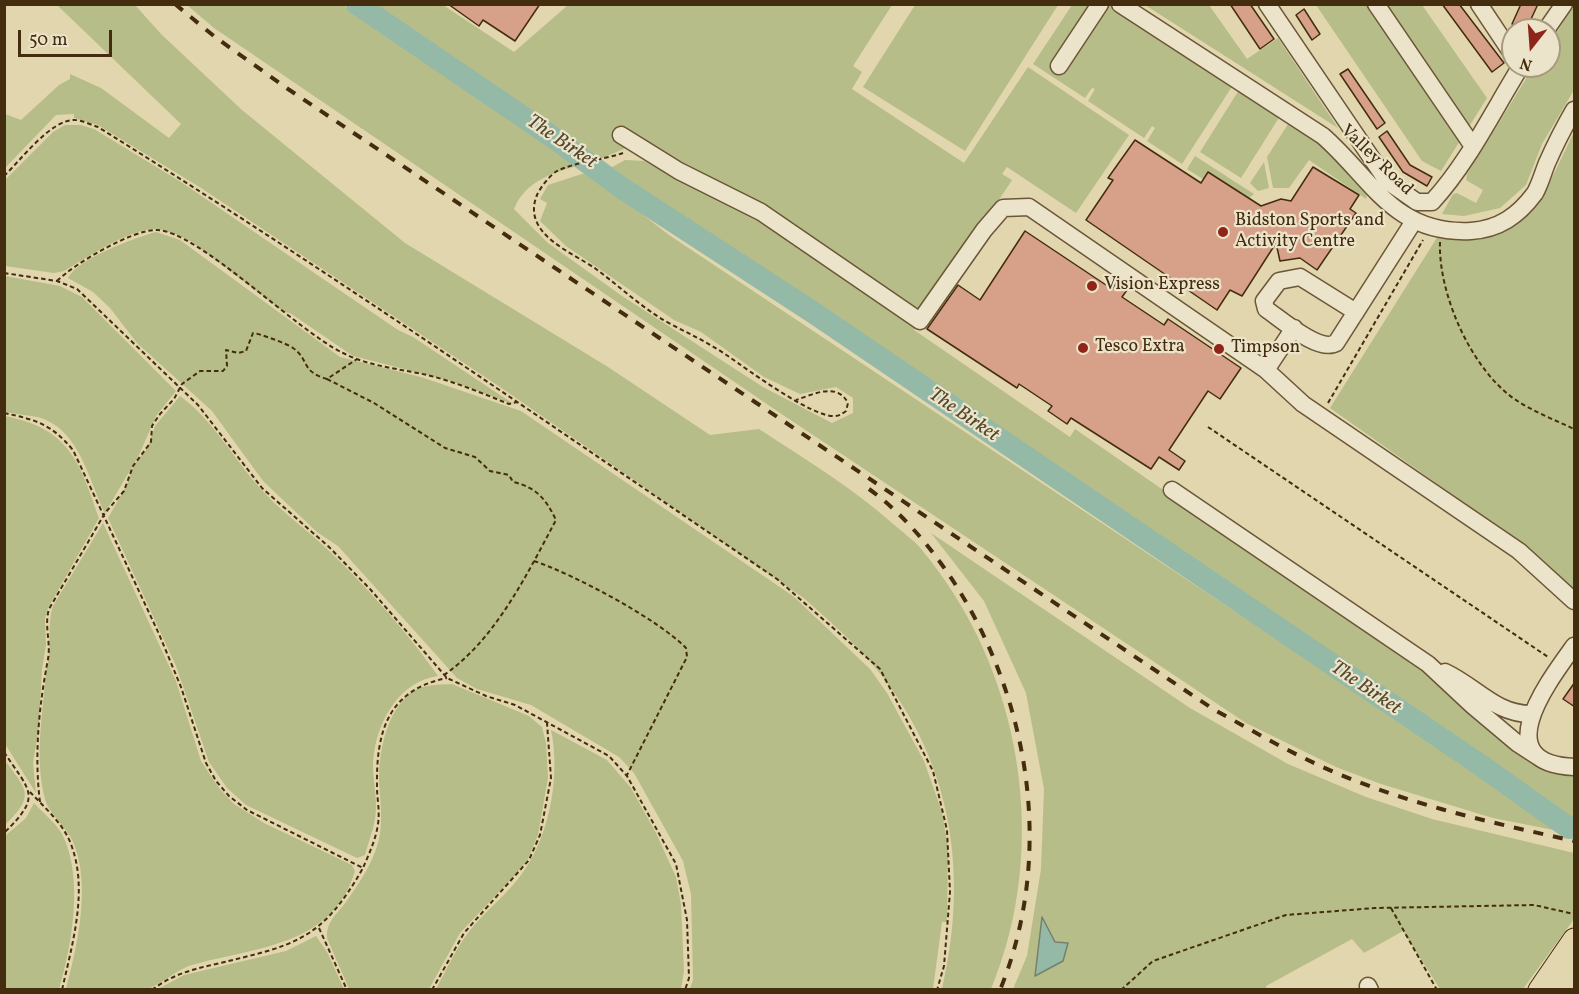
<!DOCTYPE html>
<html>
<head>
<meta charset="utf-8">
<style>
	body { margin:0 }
	#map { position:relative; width:1579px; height:994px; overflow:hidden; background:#e1d6ae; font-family:Vollkorn,serif }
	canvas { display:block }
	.frame { position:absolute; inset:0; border:6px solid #442c0f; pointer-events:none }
	.north { position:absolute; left:1501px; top:18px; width:60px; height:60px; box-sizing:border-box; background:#ece4ca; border:2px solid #a99a7f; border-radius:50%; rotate:197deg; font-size:16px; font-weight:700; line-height:24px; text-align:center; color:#442c0f }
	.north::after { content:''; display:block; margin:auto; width:21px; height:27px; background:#8f2418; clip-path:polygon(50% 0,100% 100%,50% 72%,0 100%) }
	.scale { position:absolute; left:18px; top:30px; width:94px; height:27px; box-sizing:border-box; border:3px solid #442c0f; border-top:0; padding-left:8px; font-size:18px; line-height:21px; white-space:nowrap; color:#442c0f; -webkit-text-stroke:4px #ece4ca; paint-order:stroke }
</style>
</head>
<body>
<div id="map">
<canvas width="1579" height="994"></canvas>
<div class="frame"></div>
<div class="north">N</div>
<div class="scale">50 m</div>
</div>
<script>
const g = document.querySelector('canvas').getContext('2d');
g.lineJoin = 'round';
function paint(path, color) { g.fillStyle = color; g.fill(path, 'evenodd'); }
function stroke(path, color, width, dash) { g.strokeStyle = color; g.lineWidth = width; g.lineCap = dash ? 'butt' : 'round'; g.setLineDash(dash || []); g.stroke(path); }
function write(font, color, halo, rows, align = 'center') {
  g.font = font + ' Vollkorn,serif'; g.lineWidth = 4.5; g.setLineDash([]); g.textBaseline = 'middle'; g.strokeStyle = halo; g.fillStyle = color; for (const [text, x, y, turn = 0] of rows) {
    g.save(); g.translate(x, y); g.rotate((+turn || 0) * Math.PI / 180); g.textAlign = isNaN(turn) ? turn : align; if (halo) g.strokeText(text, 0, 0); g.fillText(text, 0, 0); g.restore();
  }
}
const green = new Path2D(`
	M57,5H135L161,34L242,110L405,243L608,367L710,435L759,429C805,459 851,487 892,523C902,532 914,540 922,550C1022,670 1051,846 991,989H942C970,869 951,754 868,659C848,637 826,618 805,599L503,389L201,188L98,125L74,118V114L56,115L5,168V114L21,120L59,85L70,79V74L101,88L169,138L181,124Z
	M187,5H343L581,165C554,172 525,181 514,209L548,243L622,296L763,387L832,423L853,413V398L836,387L800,394L764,377L701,332L674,320L566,246L540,221L547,203L540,199L548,185L588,172L669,235L1566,832L1571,824L875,350L605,171L625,160L644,161L753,216L917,325L914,330L1070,437L1075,429L1574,774V834L1493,818L1381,784L1336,767L1246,723L786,417L214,28Z
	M369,5H443L514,52L568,5H892L853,66L862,72L852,89L964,163L1028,67L1129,135L1076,213L1007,167L1002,174L1012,180L925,313L765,205L642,141L591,163L564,136Z
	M915,5H1058L965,151L863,87Z
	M1072,5H1108L1233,85L1182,164L1147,141L1155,128L1152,126L1144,138L1088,101L1095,89L1092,88L1085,98L1033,64Z
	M1145,5H1209L1247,59L1278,38L1338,128Z
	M1316,5H1422L1487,98L1441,171L1422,161Z
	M1574,6V90L1542,144L1526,185L1500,208L1464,216L1442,214L1453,194L1457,193L1476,203L1483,190L1466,180L1467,174L1534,66H1549V44Z
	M1239,90L1280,116L1241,178L1200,152Z
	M1290,121C1321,141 1342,169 1367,195L1366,199L1309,160L1289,188H1273L1267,157Z
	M65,125H81L94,129L181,182L398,330L413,337L515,405L451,381L353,356L290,313L284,312L192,242C181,236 170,231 157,229C132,227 86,258 64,271L54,273L5,266V180L53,132Z
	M1574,132V588L1508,534L1330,408L1438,236L1477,239L1497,233L1528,214L1549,184Z
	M1195,156L1254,194L1249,198L1208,173L1203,179L1187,169Z
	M1264,162L1269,188L1258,191L1250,183Z
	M156,232L180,240L340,357L421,377L521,411L793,596L870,669L887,693L924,761L942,812L948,847L947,922H942L933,989H690L693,980L691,894L683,861L634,773L619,757L531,705L477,689L457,678L338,546L317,532L263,481L212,411L137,343L110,308L93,292L68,278C77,259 134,238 156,232Z
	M5,276L60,286L82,297L176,391L156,416L139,455L105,513C89,481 79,427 37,417C27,415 15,414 5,412Z
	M180,396C213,420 233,458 260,488C280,511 305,528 327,549C366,586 408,633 438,676C401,681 379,718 374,753C370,774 379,797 375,819C373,831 368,843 365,855L357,858L246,805L227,788L209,762L176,666L108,518L127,485L133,466L147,449L155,426Z
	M5,416C70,429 79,461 99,518L48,608L45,619L46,645L42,670L39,726L33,763L36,793L5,744Z
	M103,523L176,681L201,761L219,788L234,804L264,823L352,865L355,871C332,948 252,947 189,966C175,971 156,988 144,990C119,993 91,990 66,989C77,946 91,888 74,844C68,828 48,813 45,799C34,757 43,713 46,671C53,649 46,627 53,606Z
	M931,533L1190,708L1288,764L1366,797L1432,819L1574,853V919L1523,989H1440L1403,931L1364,953L1352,939L1266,986L1267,989H1013L1027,956L1041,869L1044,789L1026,693L984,601Z
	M452,684L529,716L542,727L546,743L548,778L538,835L528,859L515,875L460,933L429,989H349L327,938C326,920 339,913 348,899C358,885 369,868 375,852C385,828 380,803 379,779C379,751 387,710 412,692C423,684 439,685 452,684Z
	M551,730L607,760L631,788L656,833L676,877L681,904L684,971L681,989H436C446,971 455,950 468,933C482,914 503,898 518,879C549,841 561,777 551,730Z
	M4,759C27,791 36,795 5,825Z
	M34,803C43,813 56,823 62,834C84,877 72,945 59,989H5V836L26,818Z
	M316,936L327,952L344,989H158L184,975L286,951Z`);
const water = new Path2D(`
	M1042,917L1055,942L1068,943L1063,961L1035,976Z`);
const river = new Path2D(`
	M357,4L551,136L622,188L814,313L1479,764L1569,828`);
const building = new Path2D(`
	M448,4H540L515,41L483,20L479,26Z
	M1230,4H1250L1274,39L1260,49Z
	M1442,4H1459L1504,63L1492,72Z
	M1521,4H1538L1526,30L1512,24Z
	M1304,9L1320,34L1312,40L1296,15Z
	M1348,69L1385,123L1377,129L1340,74Z
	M1387,131L1410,165L1432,177L1427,186L1403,172L1379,137Z
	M1135,140L1201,183L1208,172L1261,206L1281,199L1291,201L1313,167L1359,195L1350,209L1356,213L1317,270L1300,258L1280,261L1276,243L1242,296L1230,290L1217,310L1086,220L1113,180L1108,178Z
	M1025,231L1112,289L1116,283L1127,290L1122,297L1164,325L1168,319L1241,368L1220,399L1208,391L1169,450L1185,461L1179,470L1159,457L1151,469L1071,418L1067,424L1048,411L1052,406L1019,384L1017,388L927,329L958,285L980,300Z
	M1575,682V707L1563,699Z`);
const path = new Path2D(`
	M623,153C603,160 575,162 557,171C550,175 540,188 537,195C521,234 572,252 596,269C619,286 640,306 665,321C687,333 708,342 728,356C748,370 812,417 834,416C839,416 842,414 846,411L848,403C837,382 814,394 796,400
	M4,176C21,160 51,119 75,120C82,120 91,125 98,127C329,271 552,426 777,579L880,669L933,771L947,830L950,892L944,966L937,990
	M1440,242C1438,294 1472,371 1516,400C1534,412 1555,420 1574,429
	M4,273L57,281L77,289L198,405L262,488L329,547L370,589L447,678L486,696L515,705L609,756L627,776L676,864L687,920L689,978L685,990
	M57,281C74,264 133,229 157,230C198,231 297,331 343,353C370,367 403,369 431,376C458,383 484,394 509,404L517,402
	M327,379L374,403L445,448L475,457L490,471L509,475L513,482C536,487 546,499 556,520C527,574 496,639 444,675
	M1328,403L1423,240
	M4,413C37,420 51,424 73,450L159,634L181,687L206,763L216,781L229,796L247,810L363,868C369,854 376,839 378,824C380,811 377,799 377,787C376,731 388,690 447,678
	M1208,427L1548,657
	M534,561C573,574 658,619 686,648L687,657L627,775
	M4,752C30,792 43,795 4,833
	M30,792C45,808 65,825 72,847C88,892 72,945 62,990
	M40,802C34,755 39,706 48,659C51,642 44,626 49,609L105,513L124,491L133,466L151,442L152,426L160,414L174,399L182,384L200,371H223L227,366L226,350L238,353L246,351L253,333C258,333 288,344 293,348C310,360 300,371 327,379L357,359
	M1391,908L1437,990
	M319,928L347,990
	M152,990C171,975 193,969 216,964C294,945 321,942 363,868
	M432,990L464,933L529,860L540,835L551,778L547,723
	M1121,990L1153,961L1286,915L1375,908L1534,905L1574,914`);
const minor = new Path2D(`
	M1120,4L1323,136C1372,179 1394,235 1471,231C1499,229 1518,216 1535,193C1540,184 1543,173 1547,163C1555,145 1564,127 1574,110
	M1267,4L1387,181L1417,202H1432C1468,163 1493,111 1521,66
	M1376,4L1472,145
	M1479,4L1513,55
	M1546,30L1564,4
	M1059,66L1100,4
	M621,135L679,171L761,212L920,321L984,230L1003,208L1029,207L1266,370L1303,404L1519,551L1574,601
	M1356,312L1300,277L1279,281L1264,301L1266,309C1282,320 1319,353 1336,343L1414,221
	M1266,370L1294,328
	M1172,490L1428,664L1473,706L1517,743L1537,756
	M1574,646C1548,682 1486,763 1574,767
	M1445,672C1477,687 1495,714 1531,714
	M1368,986L1370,990`);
const major = new Path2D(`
	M1539,990L1574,939
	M1560,990L1574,969`);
const rail = new Path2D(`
	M175,4L215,37L288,89L1213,709C1253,731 1292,754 1334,772C1411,805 1493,823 1574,841
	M869,489C904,514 934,551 957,587C1031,705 1054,858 1000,990`);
const markers = [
	[1223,232,6,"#8f2418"],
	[1092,286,6,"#8f2418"],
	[1083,348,6,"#8f2418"],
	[1219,349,6,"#8f2418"]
];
const streetNames = [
	["Valley Road",1376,161,44]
];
const poiNames = [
	["Bidston Sports and",1235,222],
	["Activity Centre",1235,243],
	["Vision Express",1104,286],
	["Tesco Extra",1095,348],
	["Timpson",1231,349]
];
const waterNames = [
	["The Birket",561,143,34],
	["The Birket",963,416,34],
	["The Birket",1365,689,34]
];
paint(green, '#b6bd88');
paint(water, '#95b9a7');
stroke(water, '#75816a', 1.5);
stroke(river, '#95b9a7', 22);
paint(building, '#d6a188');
stroke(building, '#442c0f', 1.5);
stroke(minor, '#6b5637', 19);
stroke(major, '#442c0f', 23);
stroke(path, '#442c0f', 2, [4.5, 3]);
stroke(minor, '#ece4ca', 16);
stroke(major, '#e1d6ae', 21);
stroke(rail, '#442c0f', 4, [10, 10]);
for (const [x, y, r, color] of markers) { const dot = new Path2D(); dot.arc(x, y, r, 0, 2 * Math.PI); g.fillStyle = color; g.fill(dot); stroke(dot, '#ece4ca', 2); }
write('18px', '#442c0f', '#ece4ca', streetNames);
write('18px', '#442c0f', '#ece4ca', poiNames, 'left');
write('italic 20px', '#54482d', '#ece4ca', waterNames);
</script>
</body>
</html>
